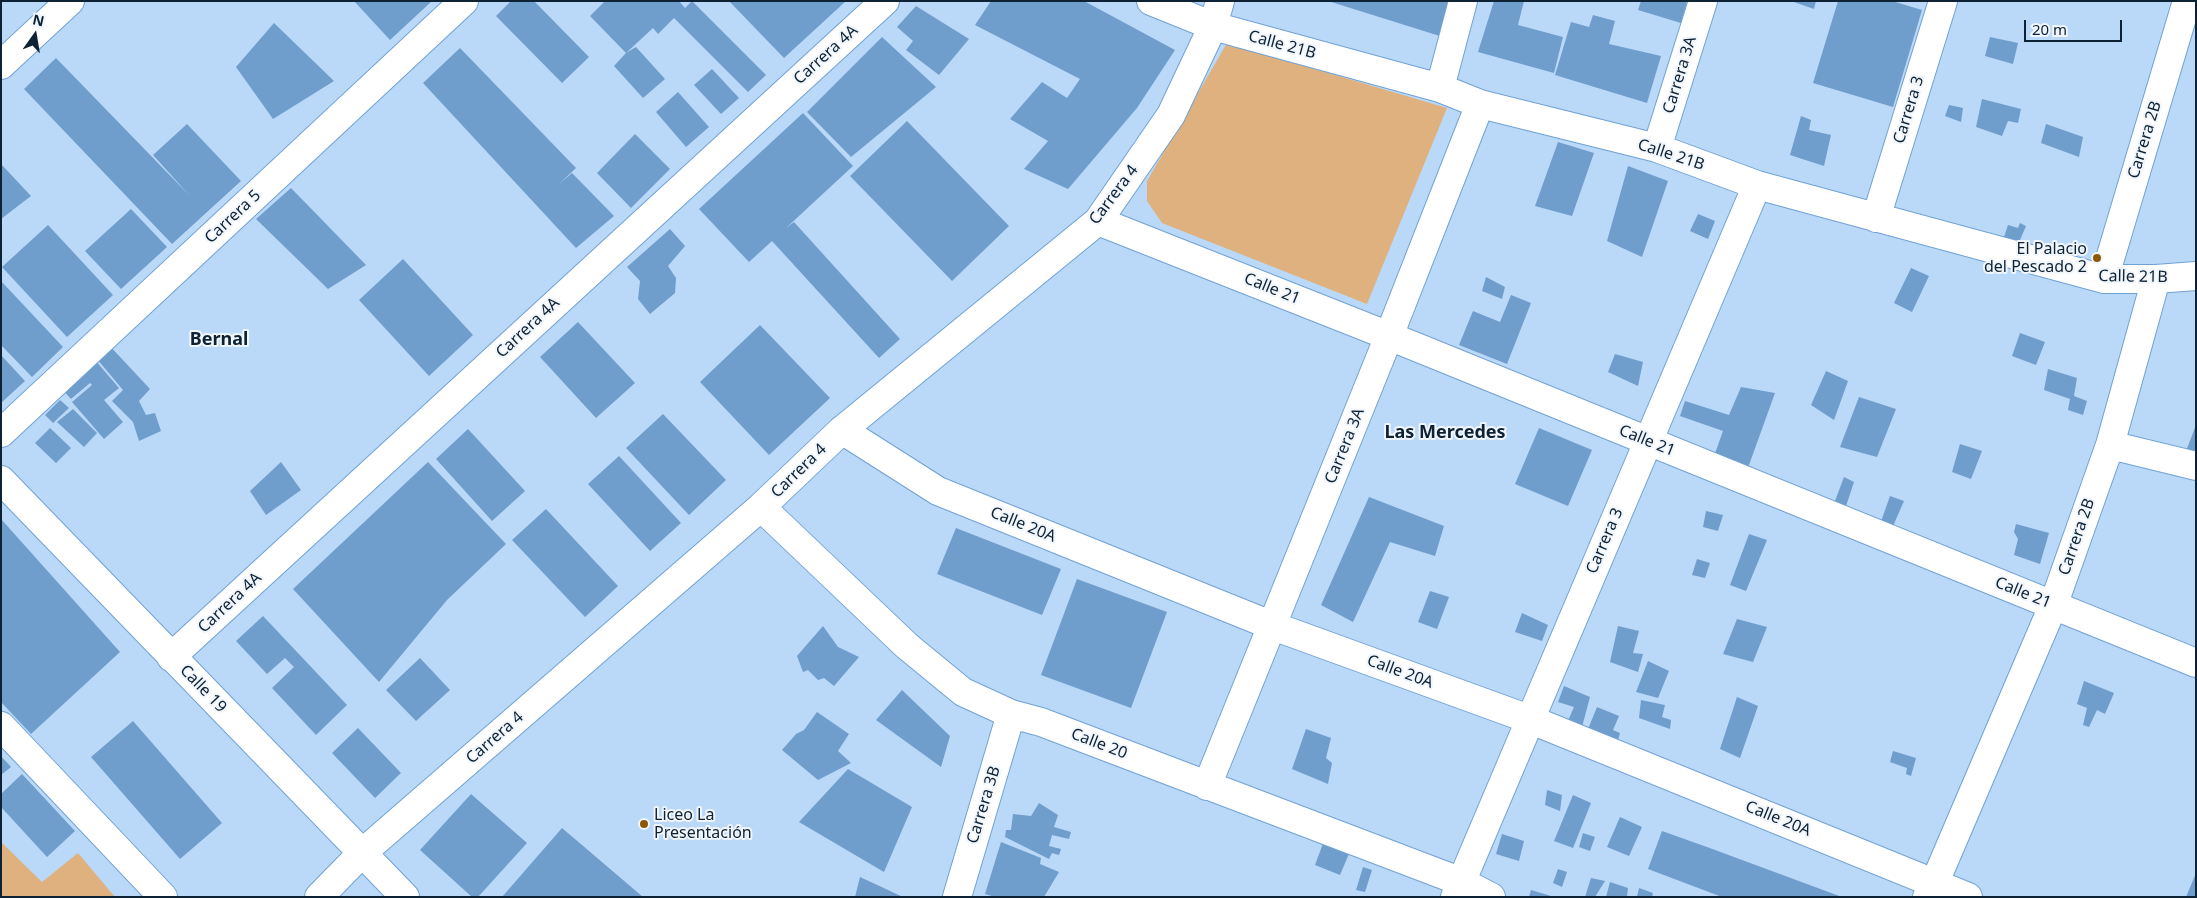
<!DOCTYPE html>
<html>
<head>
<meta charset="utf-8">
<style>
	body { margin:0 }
	#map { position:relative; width:2197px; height:898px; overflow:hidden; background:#bad8f7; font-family:"Noto Sans",sans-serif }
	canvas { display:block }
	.frame { position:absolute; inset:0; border:2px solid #0e2235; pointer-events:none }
	.north { position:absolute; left:10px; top:10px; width:50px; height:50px; -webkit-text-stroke:4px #f0f6fb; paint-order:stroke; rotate:13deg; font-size:14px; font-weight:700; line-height:20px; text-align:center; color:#0e2235 }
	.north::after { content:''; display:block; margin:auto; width:18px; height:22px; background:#0e2235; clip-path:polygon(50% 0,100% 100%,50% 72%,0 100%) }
	.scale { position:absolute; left:2024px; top:20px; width:98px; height:22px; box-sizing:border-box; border:2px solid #0e2235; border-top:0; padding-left:6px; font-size:15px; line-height:18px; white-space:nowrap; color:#0e2235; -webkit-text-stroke:4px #f0f6fb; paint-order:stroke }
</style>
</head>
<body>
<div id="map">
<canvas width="2197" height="898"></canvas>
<div class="frame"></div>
<div class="north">N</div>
<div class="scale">20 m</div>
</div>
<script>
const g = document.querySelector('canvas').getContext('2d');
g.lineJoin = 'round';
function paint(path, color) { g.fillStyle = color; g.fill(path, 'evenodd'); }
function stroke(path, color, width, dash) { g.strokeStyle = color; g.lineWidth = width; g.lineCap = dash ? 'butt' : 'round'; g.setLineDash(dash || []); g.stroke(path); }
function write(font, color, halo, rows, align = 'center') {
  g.font = font + ' "Noto Sans",sans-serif'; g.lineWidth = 4; g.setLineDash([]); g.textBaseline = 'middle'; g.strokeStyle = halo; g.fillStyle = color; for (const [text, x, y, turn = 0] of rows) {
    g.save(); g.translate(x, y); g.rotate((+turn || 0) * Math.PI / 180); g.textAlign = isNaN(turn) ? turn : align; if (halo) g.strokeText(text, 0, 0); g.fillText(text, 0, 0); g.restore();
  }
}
const green = new Path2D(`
	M1227,43L1447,108L1367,304L1162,223L1147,201V181Z
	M1,842L42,882L78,853L115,897H1Z`);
const building = new Path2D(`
	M354,1H432L390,40Z
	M511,1H534L589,57L562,83L496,16Z
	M605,1H679L685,8L692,1L766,75L748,92L674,18L658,34L653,28L626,53L636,47L665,79L643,98L614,66L626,53L590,16Z
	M729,1H846L784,58Z
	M991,1H1084L1175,50L1137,108L1068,189L1024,169L1048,141L1010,119L1042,82L1067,98L1080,79L975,25Z
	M1328,1H1453L1443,37Z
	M1494,1H1524L1518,25L1563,37L1554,73L1478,52Z
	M1641,1H1687L1681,23L1638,10Z
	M1791,1H1816L1814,9Z
	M1838,1H1892L1922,10L1893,107L1813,83Z
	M916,6L969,39L939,75L906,50L913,41L897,27Z
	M1593,15L1615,21L1609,44L1661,56L1647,103L1555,75L1571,22L1589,27Z
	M274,23L334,81L273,119L236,67Z
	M882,37L936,87L851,157L807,112Z
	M1990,37L2018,43L2013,64L1985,56Z
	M460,48L576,168L558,185L572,173L614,216L576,248L423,83Z
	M56,58L190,196L153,155L187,124L241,181L172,244L24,89Z
	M712,69L739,98L721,114L694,85Z
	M678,92L709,127L686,147L656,112Z
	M1982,99L2021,109L2018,123L2008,121L2002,136L1976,127Z
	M1949,105L1963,108L1961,122L1945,116Z
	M803,113L853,166L786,228L794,222L900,339L879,358L772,241L749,262L699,209Z
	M1801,116L1811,120L1809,130L1831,135L1824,166L1790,155Z
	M907,121L1009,226L952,281L850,176Z
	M2046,124L2083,137L2079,157L2041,143Z
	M635,134L670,169L631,208L597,173Z
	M1558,142L1594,153L1572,216L1535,206Z
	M1,164L31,196L1,219Z
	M1628,166L1668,181L1642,257L1607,241Z
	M291,188L366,265L328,289L256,219Z
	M131,209L167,247L121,289L85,251Z
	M1698,214L1715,221L1708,239L1690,231Z
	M2020,223L2026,226L2017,247L2002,243L2008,225L2018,228Z
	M48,225L113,295L67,337L2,267Z
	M670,229L685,246L668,266L676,278L675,293L650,314L638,299L640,281L627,267Z
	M403,259L473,335L429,376L359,300Z
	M1911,268L1929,276L1912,312L1894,303Z
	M1486,277L1505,287L1502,299L1482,291Z
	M1,281L63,347L32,377L1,345Z
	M1511,295L1531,303L1507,364L1459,345L1473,311L1500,322Z
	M578,322L635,383L596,418L540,357Z
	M760,325L830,398L769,455L700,382Z
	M2020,333L2045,342L2036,365L2012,356Z
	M107,343L150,389L139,401L146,415L155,413L161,431L139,441L133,422L112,401L123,390L97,359Z
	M1615,354L1643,362L1638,386L1608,372Z
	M1,355L25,381L1,403Z
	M95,360L119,388L104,400L123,422L104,439L72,402L92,385L90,383L71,399L61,388Z
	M2048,369L2077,378L2074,396L2087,401L2083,415L2068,410L2070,399L2044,390Z
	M1826,371L1848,381L1834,420L1811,405Z
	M1741,387L1775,393L1745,476L1713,459L1723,431L1680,416L1685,401L1729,415Z
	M1859,397L1896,409L1877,457L1840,447Z
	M60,400L69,408L53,423L45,415Z
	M73,409L97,433L84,447L57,422Z
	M663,414L726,480L689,515L626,448Z
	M2196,425V462L2183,459Z
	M50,428L71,448L56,463L35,443Z
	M1539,428L1592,450L1568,506L1515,484Z
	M468,429L525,491L492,521L436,459Z
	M1960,444L1982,451L1971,479L1952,472Z
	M619,456L681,523L650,551L588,484Z
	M281,462L301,490L266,515L250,491Z
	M428,462L506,544L447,600L379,682L293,589Z
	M1844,477L1854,482L1844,512L1832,509Z
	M1890,496L1904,501L1890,533L1878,530Z
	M1369,497L1444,526L1435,556L1390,542L1353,622L1321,605Z
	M546,509L618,586L585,617L512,540Z
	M1706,511L1723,515L1718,531L1703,527Z
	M1,519L120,652L31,734L1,702Z
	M2016,524L2049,533L2040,564L2014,555L2018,539L2014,532Z
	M956,528L1061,569L1042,615L937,574Z
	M1749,534L1767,540L1746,591L1730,585Z
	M1697,559L1710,563L1705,578L1692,575Z
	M1077,579L1167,612L1131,708L1041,675Z
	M1430,591L1449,597L1437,629L1418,622Z
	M1522,613L1548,625L1542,641L1515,632Z
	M263,616L347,705L316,735L272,688L294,667L285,658L267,674L236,641Z
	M1737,619L1767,627L1753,662L1723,654Z
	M823,626L838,647L859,657L834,686L824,678L818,680L808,670L803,672L797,656Z
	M1618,626L1639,631L1633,653L1643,654L1638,672L1610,662Z
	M420,658L450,690L416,721L386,690Z
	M1648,661L1669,671L1658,698L1636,692Z
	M2084,681L2114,693L2105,714L2097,710L2089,727L2083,725L2087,708L2077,704Z
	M1564,686L1590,697L1582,727L1567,723L1574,707L1558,702Z
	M902,690L950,736L941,767L876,720Z
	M1737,697L1758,706L1740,758L1720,749Z
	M1641,700L1665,705L1662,717L1671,720L1670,729L1639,718Z
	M1597,707L1619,716L1613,730L1620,733L1616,748L1586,734Z
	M817,712L849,734L838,751L851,763L818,780L782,750L796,734L804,730Z
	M133,721L222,823L180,859L91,757Z
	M358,728L401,773L375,798L332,753Z
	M1306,729L1331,738L1326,758L1332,763L1328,784L1292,769Z
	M1893,751L1916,758L1911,776L1906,774L1907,768L1890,762Z
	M1,756L11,767L1,775Z
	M848,769L912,807L884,872L799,822Z
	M22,774L75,831L47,857L1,807V794Z
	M1547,790L1562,795L1560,811L1545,805Z
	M471,794L527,843L478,897H472L420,850Z
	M1573,795L1591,803L1573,848L1554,841Z
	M1039,803L1058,815L1054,827L1071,832L1069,839L1052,835L1049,846L1061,849L1059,855L1052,853L1049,859L1005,837L1006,830H1011L1013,814L1031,816Z
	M1620,817L1642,827L1629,856L1607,847Z
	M562,828L643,897H502Z
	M1662,831L1707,847L1842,897H1722L1648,869Z
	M1583,833L1595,837L1590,851L1579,847Z
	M1502,834L1524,841L1519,861L1496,854Z
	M1325,838L1351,849L1340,875L1315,865Z
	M1001,842L1041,858L1040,864L1059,872L1044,897H995L985,894Z
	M1363,867L1372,870L1365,892L1356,890Z
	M1558,869L1567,872L1562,887L1553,883Z
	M2196,873V897H2186Z
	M860,877L903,897H855Z
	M1591,878L1605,881L1595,897H1585Z
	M1610,882L1628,888L1627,897H1606Z
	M1639,888L1653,893L1652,897H1637Z
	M1531,890L1551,896V897H1529Z`);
const minor = new Path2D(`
	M1151,1L1213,26L1440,88L1480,104L1657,148L1757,185L2104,279H2156L2196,276
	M1,65L70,1
	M1440,88L1463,1
	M1657,148L1703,1
	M1876,218L1943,1
	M1098,221L1389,336L2196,663
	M2104,279L2187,1
	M842,430L938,491L1273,626L1529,719L1968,897
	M1,433L464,1
	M2110,445L2196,466
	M1,480L405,897
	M761,507L907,646L963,692L1011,714L1041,722L1462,882L1491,897
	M171,657L885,1
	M1,726L163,897
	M1207,786L1389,336L1480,104
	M319,897L362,853L761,507L842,430L1098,221L1171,115L1213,26L1220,1
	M957,897L1011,714
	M1455,897L1757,185
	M1927,897L1935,882L2053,606L2110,445L2156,279`);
const markers = [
	[2097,258,5,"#8d5907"],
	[644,824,5,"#8d5907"]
];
const streetNames = [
	["Calle 21B",1282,45,15],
	["Carrera 4A",826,55,-42],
	["Carrera 3A",1680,75,-73],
	["Carrera 3",1909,110,-73],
	["Carrera 2B",2145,140,-73],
	["Calle 21B",1671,155,18],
	["Carrera 4",1114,195,-53],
	["Carrera 5",233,217,-43],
	["Calle 21B",2133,277,1],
	["Calle 21",1272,289,22],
	["Carrera 4A",528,328,-43],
	["Calle 21",1647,441,22],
	["Carrera 3A",1345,446,-68],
	["Carrera 4",799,471,-44],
	["Calle 20A",1023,525,22],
	["Carrera 2B",2077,537,-71],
	["Carrera 3",1605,541,-67],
	["Calle 21",2023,593,22],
	["Carrera 4A",230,603,-43],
	["Calle 20A",1400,672,20],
	["Calle 19",203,689,46],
	["Carrera 4",495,738,-41],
	["Calle 20",1099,744,21],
	["Carrera 3B",984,805,-73],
	["Calle 20A",1778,819,22]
];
const poiNames = [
	["El Palacio",2087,249],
	["del Pescado 2",2087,267],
	["Liceo La",654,815,"left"],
	["Presentación",654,833,"left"]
];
const neighbourhoodNames = [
	["Bernal",219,340],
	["Las Mercedes",1445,433]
];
paint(green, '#deb17f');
paint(building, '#6f9ecd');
stroke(minor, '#71a2d4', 30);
stroke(minor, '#fff', 28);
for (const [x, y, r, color] of markers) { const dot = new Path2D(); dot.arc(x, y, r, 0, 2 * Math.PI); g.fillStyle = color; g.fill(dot); stroke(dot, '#f0f6fb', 2); }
write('16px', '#0e2235', '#f0f6fb', streetNames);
write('16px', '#0e2235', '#f0f6fb', poiNames, 'right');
write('bold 18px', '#0e2235', '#f0f6fb', neighbourhoodNames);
</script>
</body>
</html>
